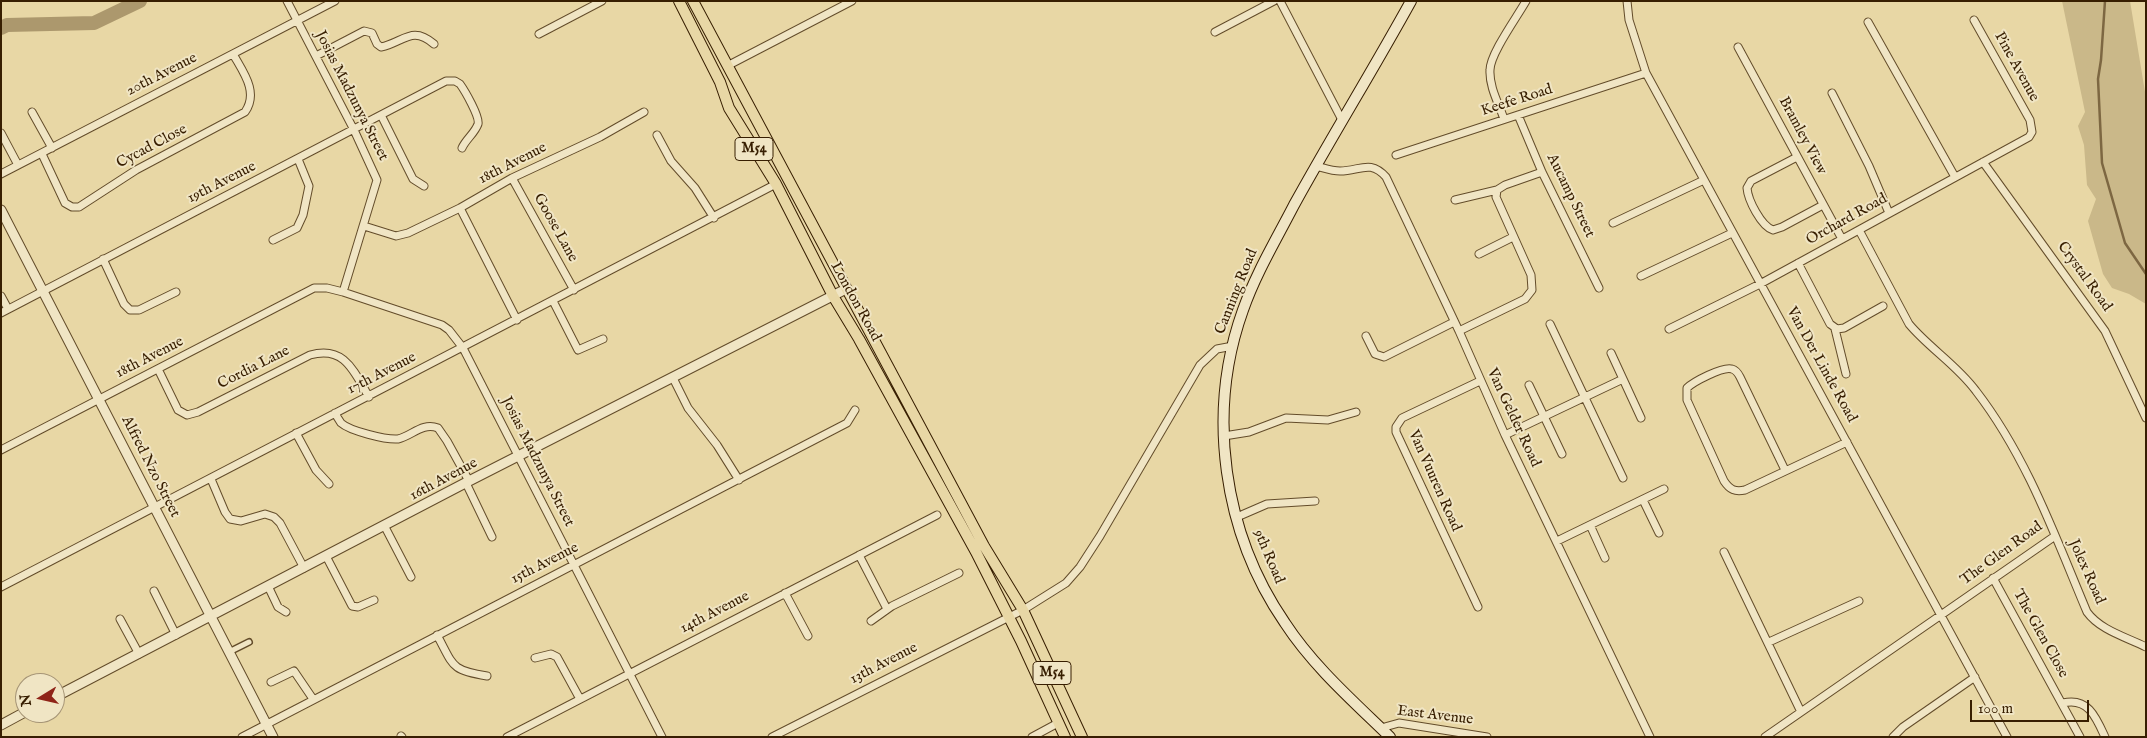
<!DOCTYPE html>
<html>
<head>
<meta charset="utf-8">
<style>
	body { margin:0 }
	#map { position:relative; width:2147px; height:738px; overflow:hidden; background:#e8d7a5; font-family:"IM FELL English",serif }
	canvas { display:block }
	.frame { position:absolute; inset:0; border:2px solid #371e01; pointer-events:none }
	.north { position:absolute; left:15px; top:673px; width:50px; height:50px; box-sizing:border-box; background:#f0e5c4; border:1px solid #a69576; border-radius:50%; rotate:261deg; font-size:14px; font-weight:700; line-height:20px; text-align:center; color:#371e01 }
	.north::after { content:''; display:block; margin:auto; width:18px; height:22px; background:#8f2418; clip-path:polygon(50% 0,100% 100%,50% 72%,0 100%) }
	.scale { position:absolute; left:1970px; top:700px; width:119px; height:22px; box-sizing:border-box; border:2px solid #371e01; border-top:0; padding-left:6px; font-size:15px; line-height:18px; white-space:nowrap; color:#371e01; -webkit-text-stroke:4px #f0e5c4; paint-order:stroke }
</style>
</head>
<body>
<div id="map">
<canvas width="2147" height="738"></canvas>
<div class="frame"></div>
<div class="north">N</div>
<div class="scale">100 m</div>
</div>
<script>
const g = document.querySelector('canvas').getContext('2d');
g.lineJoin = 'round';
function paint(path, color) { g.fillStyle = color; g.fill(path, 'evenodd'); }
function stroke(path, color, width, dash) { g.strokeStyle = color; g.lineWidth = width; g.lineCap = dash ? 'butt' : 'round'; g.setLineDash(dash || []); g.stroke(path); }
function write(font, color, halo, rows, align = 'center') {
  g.font = font + ' "IM FELL English",serif'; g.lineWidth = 4; g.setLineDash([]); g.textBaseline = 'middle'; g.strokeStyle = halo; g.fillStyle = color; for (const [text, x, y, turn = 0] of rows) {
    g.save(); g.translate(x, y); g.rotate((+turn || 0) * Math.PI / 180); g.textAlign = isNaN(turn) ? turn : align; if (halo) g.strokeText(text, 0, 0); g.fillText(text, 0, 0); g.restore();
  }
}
const green = new Path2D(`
	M2062,1H2130L2146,98V304L2129,294L2112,288L2103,274L2088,221L2096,199L2087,185L2084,145L2078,126L2085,112Z`);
const stream = new Path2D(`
	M2105,1L2101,60L2098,79L2102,163L2125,243L2146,274`);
const river = new Path2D(`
	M1,28L7,25L94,23L140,1`);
const pedestrian = new Path2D(`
	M229,652L249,642`);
const minor = new Path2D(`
	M287,1L354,130L377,180L343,292
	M1280,1L1342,120
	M1627,1L1629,20L1646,73L2007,737
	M1868,22L1955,177
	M1215,32L1274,1
	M539,34L602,1
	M1738,47L1842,239
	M316,56L364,31L372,33L377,44L381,47C404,42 412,25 434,44
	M727,66L852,1
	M1832,93L1869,166L1889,213
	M32,112L52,148
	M381,115L413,179L424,186
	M1518,115L1542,172L1599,288
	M1504,119C1499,104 1489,87 1490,70C1490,54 1517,17 1526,1
	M1,133L18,165
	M657,135L671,161L695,188L714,218
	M42,154L65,203L72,207H79L136,170L245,112C259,92 243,72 233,54
	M1396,155L1646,73
	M1797,157L1751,181L1747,188C1748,200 1761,226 1773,230L1782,227L1823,205
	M1983,162L2105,331L2146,418
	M1316,166C1324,168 1332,171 1340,171C1360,171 1370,159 1386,177L1459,331L1505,435L1650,737
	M1,174L335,1
	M512,178L574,290
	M1455,200L1497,190
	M460,208L517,320
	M1613,223L1704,180
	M364,226L396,236L408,233L460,208L512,178L600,137L644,112
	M1859,230L1909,324C1929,348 1957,365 1976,391C2027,457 2055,536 2087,612C2100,630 2126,637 2146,647
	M273,240L297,228L303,215L309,186L298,159
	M1479,254L1513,237
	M103,259L124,304L130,310H139L176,292
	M1798,263L1830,324L1837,329L1844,328L1883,306
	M1641,276L1732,233
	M1,296L8,309
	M553,301L578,350L603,339
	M1,313L446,81H455L460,84C465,91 480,117 478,124C475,133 466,139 462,148
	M1550,324L1623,478
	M1669,329L1760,284L2029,137L2032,132L2030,120L1974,20
	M1835,329L1846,374
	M1459,331L1525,299L1532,290L1531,275L1496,197L1497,190L1505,185L1542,172
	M1366,336L1375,354L1384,357L1454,322
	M1611,353L1641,418
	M158,369L178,410L187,415L198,412L310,355C345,345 354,372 369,397
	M673,378L688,408L717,445L739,480
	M1529,385L1562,454
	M335,413C337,417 339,420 341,423C350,431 386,440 398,439C412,436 422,422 438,428L447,441L469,481
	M296,433L316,470L329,484
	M1505,435L1623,379
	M1224,436L1249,432L1286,418L1328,420L1356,412
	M1,450L314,288H327L343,292L442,325L449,330L463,348L662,737
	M1785,470L1740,377C1738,373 1736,370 1732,369C1723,366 1693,382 1687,388V400L1724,481C1730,490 1735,492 1745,490L1847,442
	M211,479L225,512L230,519L241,521L265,514L274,517L280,523L304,568
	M466,483L492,537
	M1643,500L1659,533
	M1237,517L1267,504L1315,501
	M1590,525L1605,558
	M385,527L411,577
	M1557,541L1664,489
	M1724,552L1801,712
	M859,555L887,609
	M326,556L352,606L358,607L374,600
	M1993,578L2080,737
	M268,586L278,607L286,612
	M1,587L776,184
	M154,591L176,635
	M785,593L808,636
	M1478,607L1396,432V427L1402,418L1480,381
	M120,619L139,654
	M871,621L892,606L959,573
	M437,635C454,666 450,670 487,676
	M1769,642L1859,601
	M535,658L551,654L557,657L580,699
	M271,682L294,671L313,699
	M2063,703C2088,697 2096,717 2105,737
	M1381,728L1399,723L1487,737
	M401,736L402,737
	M242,737L847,423L855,410
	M507,737L937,515
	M772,737L1023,610L1066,583L1080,567L1100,536L1200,365L1217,349L1233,346
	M1032,737L1058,723
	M1765,737L2055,536
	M1893,737L1903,727L1975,677`);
const tertiary = new Path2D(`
	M1,210L273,737
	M55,697L469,481L846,289
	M1,725L25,712`);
const secondary = new Path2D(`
	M1390,737C1353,701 1313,666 1285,623C1223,533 1206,413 1243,310C1256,273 1276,240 1294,205C1332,136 1373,70 1411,1`);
const primary = new Path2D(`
	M679,1L720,82L729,108L776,184L833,296L859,339L976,552L1021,641L1065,737
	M693,1L984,546L1023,610L1082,737`);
const shields = [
	[754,149,38],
	[1052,673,38]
];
const shieldNames = [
	["M54",754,149],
	["M54",1052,673]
];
const streetNames = [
	["Pine Avenue",2016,67,61],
	["20th Avenue",162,75,-27],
	["Josias Madzunya Street",351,96,63],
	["Keefe Road",1517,101,-18],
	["Bramley View",1802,136,62],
	["Cycad Close",152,147,-28],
	["18th Avenue",513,164,-27],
	["19th Avenue",222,183,-27],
	["Aucamp Street",1570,196,64],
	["Orchard Road",1847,220,-29],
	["Goose Lane",555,228,61],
	["Crystal Road",2084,277,54],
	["Canning Road",1237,292,-68],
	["London Road",855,302,61],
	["18th Avenue",150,358,-27],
	["Van Der Linde Road",1821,365,61],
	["Cordia Lane",254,368,-27],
	["17th Avenue",382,374,-27],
	["Van Gelder Road",1513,418,65],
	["Josias Madzunya Street",537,462,63],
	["Alfred Nzo Street",150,467,63],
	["16th Avenue",444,480,-28],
	["Van Vuuren Road",1434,481,66],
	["The Glen Road",2002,554,-36],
	["9th Road",1268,557,67],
	["15th Avenue",545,564,-27],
	["Jolex Road",2086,572,66],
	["14th Avenue",715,613,-27],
	["The Glen Close",2040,634,61],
	["13th Avenue",884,664,-27],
	["East Avenue",1435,716,7]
];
paint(green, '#cab889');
stroke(stream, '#7d6742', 2.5);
stroke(river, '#ac986d', 14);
stroke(pedestrian, '#634c2a', 8);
stroke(minor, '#634c2a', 9);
stroke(tertiary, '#634c2a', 11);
stroke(secondary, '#371e01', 12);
stroke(primary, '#371e01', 12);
stroke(pedestrian, '#f0e5c4', 5);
stroke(minor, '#f0e5c4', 7);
stroke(tertiary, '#f0e5c4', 9);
stroke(secondary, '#f0e5c4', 10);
stroke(primary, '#e8d7a5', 10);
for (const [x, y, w] of shields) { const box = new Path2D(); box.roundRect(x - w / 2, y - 11.5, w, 23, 4); g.fillStyle = '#f0e5c4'; g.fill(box); stroke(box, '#371e01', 1); }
write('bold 14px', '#371e01', null, shieldNames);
write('15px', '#371e01', '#f0e5c4', streetNames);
</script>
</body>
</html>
